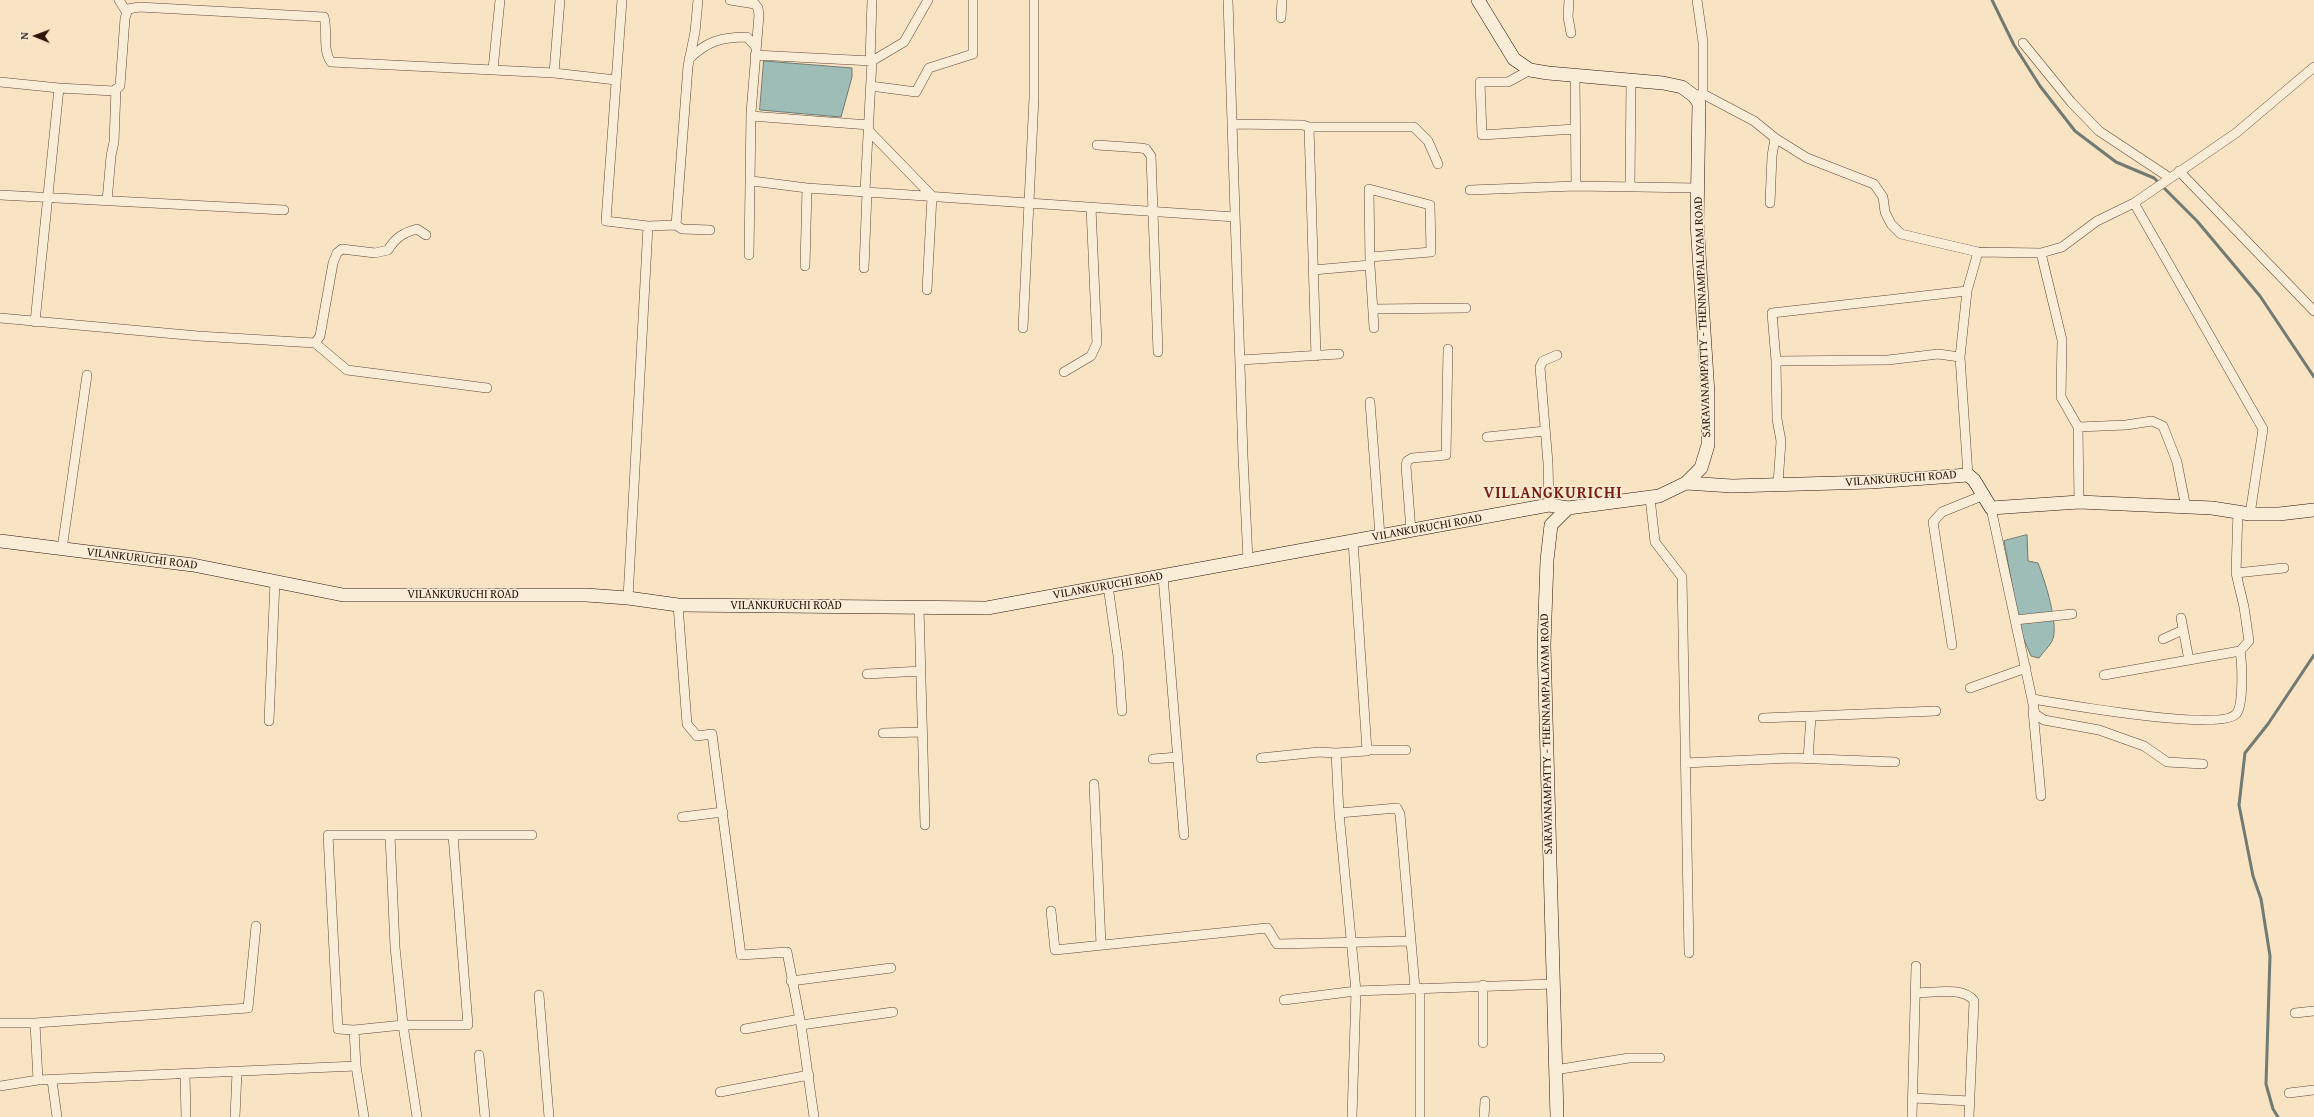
<!DOCTYPE html>
<html>
<head>
<meta charset="utf-8">
<style>
	body { margin:0 }
	#map { position:relative; width:2314px; height:1117px; overflow:hidden; background:#f8e3c2; font-family:"Gentium Book Plus",serif }
	canvas { display:block }
	.north { position:absolute; left:16px; top:16px; width:40px; height:40px; -webkit-text-stroke:3px #faedd7; paint-order:stroke; rotate:271deg; font-size:11px; font-weight:700; line-height:16px; text-align:center; color:#2d150c }
	.north::after { content:''; display:block; margin:auto; width:14px; height:18px; background:#2d150c; clip-path:polygon(50% 0,100% 100%,50% 72%,0 100%) }
</style>
</head>
<body>
<div id="map">
<canvas width="2314" height="1117"></canvas>
<div class="north">N</div>
</div>
<script>
const g = document.querySelector('canvas').getContext('2d');
g.lineJoin = 'round';
function paint(path, color) { g.fillStyle = color; g.fill(path, 'evenodd'); }
function stroke(path, color, width, dash) { g.strokeStyle = color; g.lineWidth = width; g.lineCap = dash ? 'butt' : 'round'; g.setLineDash(dash || []); g.stroke(path); }
function write(font, color, halo, rows, align = 'center') {
  g.font = font + ' "Gentium Book Plus",serif'; g.lineWidth = 3; g.setLineDash([]); g.textBaseline = 'middle'; g.strokeStyle = halo; g.fillStyle = color; for (const [text, x, y, turn = 0] of rows) {
    g.save(); g.translate(x, y); g.rotate((+turn || 0) * Math.PI / 180); g.textAlign = isNaN(turn) ? turn : align; if (halo) g.strokeText(text, 0, 0); g.fillText(text, 0, 0); g.restore();
  }
}
const water = new Path2D(`
	M764,61L852,68V77L841,117L760,110Z
	M2027,535L2028,561L2038,563C2044,578 2060,627 2052,641C2049,647 2043,652 2039,658L2031,656L2021,633L2004,541Z`);
const stream = new Path2D(`
	M1992,0L2014,45L2040,86L2075,131L2116,162L2154,178L2197,221L2260,296L2314,377
	M2278,1117L2273,1109L2266,1084L2270,956L2261,899L2253,876L2239,805L2245,753L2268,724L2314,655`);
const street = new Path2D(`
	M119,0L126,11L128,9
	M622,0L606,221L648,226L676,225L682,229L710,230
	M730,0L755,4L758,8L759,15L751,113L749,255
	M1228,0L1243,456L1248,560
	M1569,0L1568,17L1571,33
	M1697,0L1703,42V94
	M1281,18L1282,0
	M2023,43L2071,102L2099,131L2170,178
	M755,55L872,61L865,191
	M689,59C707,41 722,37 747,37L756,47
	M870,61L872,0
	M872,61L904,42L928,0
	M493,69L500,0
	M1530,70L1508,82H1480L1482,135L1575,129
	M554,73L560,0
	M1575,75L1576,186
	M0,82L59,88L114,91L120,86L125,18L128,9L139,7L324,17C328,31 322,50 331,62L554,73L616,80
	M871,86L916,92L929,68L973,54V0
	M1694,96L1703,94L1754,121L1775,138L1807,158L1874,184L1883,197L1885,212L1891,224L1901,234L1978,252
	M751,116L869,125
	M1232,124L1303,125L1309,127L1316,356
	M1309,127H1414L1428,141L1438,164
	M868,130L932,196L927,290
	M1097,145L1141,148L1146,149L1151,156L1158,352
	M2179,171L2314,311
	M752,181L807,188L1235,217
	M1630,186L1631,80
	M1470,190L1576,186L1698,188
	M0,195L284,210
	M107,201L111,156L114,142L116,89
	M1770,203L1772,156L1775,138
	M676,225L688,66L695,32L698,0
	M426,235L417,229C403,233 396,237 388,250L375,253L342,249L337,253L333,263L320,336L315,343L347,370L487,388
	M2041,253L2062,340L2061,397L2078,427L2079,502
	M1370,265L1374,328
	M805,266L807,188
	M864,268L867,192
	M1313,270L1370,265L1369,189L1430,205L1431,252L1370,257
	M1373,309L1466,308
	M0,318L198,336L315,343
	M35,322L59,88
	M1023,328L1034,97V0
	M1240,360L1339,354
	M1776,361L1888,360L1938,354L1960,357
	M1064,372L1091,356L1097,343L1091,207
	M1370,402L1380,536
	M2078,427L2126,425L2152,421L2163,426L2177,462L2186,508
	M1487,437L1545,431
	M1968,475L1960,357L1967,291L1978,252L2041,253L2062,247L2097,221L2134,203
	M1778,484L1781,441L1777,419L1776,361L1772,313L1967,291
	M1650,498L1655,542L1682,577L1689,953
	M1549,505L1548,463L1540,367L1543,361L1557,355
	M1991,508L2032,699C2063,704 2220,732 2236,714C2244,706 2242,662 2240,651
	M2250,514L2263,429L2134,203L2236,133L2314,67
	M1411,531L1406,466L1407,461L1412,458L1446,455L1448,349
	M62,549L87,375
	M2236,573L2284,568
	M1163,576L1184,835
	M1108,586L1118,656L1122,711
	M628,598L648,226
	M678,605L687,724L697,736L712,734L741,955L787,952L801,1025L814,1117
	M919,607L925,825
	M2181,618L2189,660
	M2015,620L2072,614
	M2163,639L2183,630
	M1952,645L1933,522L1942,512L1984,495
	M867,674L921,671
	M2104,675L2240,651L2249,641L2244,607L2236,573L2238,511
	M1970,688L2026,668
	M2032,699L2035,714L2044,720L2099,730L2144,746L2167,762L2203,764
	M2033,711L2041,796
	M1763,718L1936,711
	M269,721L275,581
	M883,733L922,732
	M1367,750H1406
	M1261,758L1319,752L1336,753
	M1153,759L1178,757
	M1808,759L1811,717
	M1685,763L1792,758L1895,762
	M1094,784L1101,945
	M1339,813L1336,753L1367,751L1353,541
	M682,817L723,812
	M1051,911L1055,950L1267,928L1277,944L1411,941
	M791,981L891,968
	M1415,988L1400,814L1397,808L1339,813L1356,991L1553,984
	M1916,993C1932,993 1964,986 1974,1001L1969,1117
	M539,995L549,1117
	M1284,1000L1356,991L1352,1117
	M2295,1013L2314,1011
	M0,1023H35L38,1080
	M35,1023L248,1008L256,926
	M801,1025L893,1012
	M745,1029L800,1019
	M354,1030L403,1025L395,947L390,835
	M1483,1043V985
	M479,1055L485,1117
	M1555,1070L1629,1058H1660
	M185,1074L186,1117
	M52,1080L57,1117
	M0,1086L38,1080L356,1066
	M720,1092L809,1075
	M2289,1093L2314,1090
	M1913,1098L1970,1101
	M235,1117L237,1072
	M364,1117L356,1066L354,1030L338,1029L328,835H532
	M417,1117L403,1025H468L453,835
	M1420,1117V988
	M1484,1117L1485,1101
	M1912,1117L1916,966`);
const secondary = new Path2D(`
	M1478,0L1514,59L1530,70L1548,73L1663,83L1682,87L1694,96L1699,103L1697,223L1708,394V445L1701,468L1686,483L1659,496L1568,508L1551,525L1547,560L1544,645L1557,1117
	M1686,483L1732,486L1871,482L1968,475L1974,480L1991,508L2079,502L2212,508L2250,514H2279L2314,510
	M0,541L193,565L343,595H586L628,598L678,605L987,608L1549,505L1568,508`);
const streetNames = [
	["SARAVANAMPATTY - THENNAMPALAYAM ROAD",1703,317,-92],
	["VILANKURUCHI ROAD",1901,479,-4],
	["VILANKURUCHI ROAD",1427,528,-10],
	["VILANKURUCHI ROAD",142,559,7],
	["VILANKURUCHI ROAD",1108,586,-10],
	["VILANKURUCHI ROAD",463,595],
	["VILANKURUCHI ROAD",786,606],
	["SARAVANAMPATTY - THENNAMPALAYAM ROAD",1547,734,-91]
];
const districtNames = [
	["VILLANGKURICHI",1553,494]
];
paint(water, '#9ebdb7');
stroke(water, '#717a73', 1);
stroke(stream, '#717a73', 3);
stroke(street, '#60483a', 10);
stroke(secondary, '#2d150c', 14);
stroke(street, '#faedd7', 9);
stroke(secondary, '#faedd7', 13);
write('12px', '#2d150c', '#faedd7', streetNames);
g.letterSpacing = '1px';
write('bold 16px', '#7a1f14', '#faedd7', districtNames);
g.letterSpacing = '0px';
</script>
</body>
</html>
